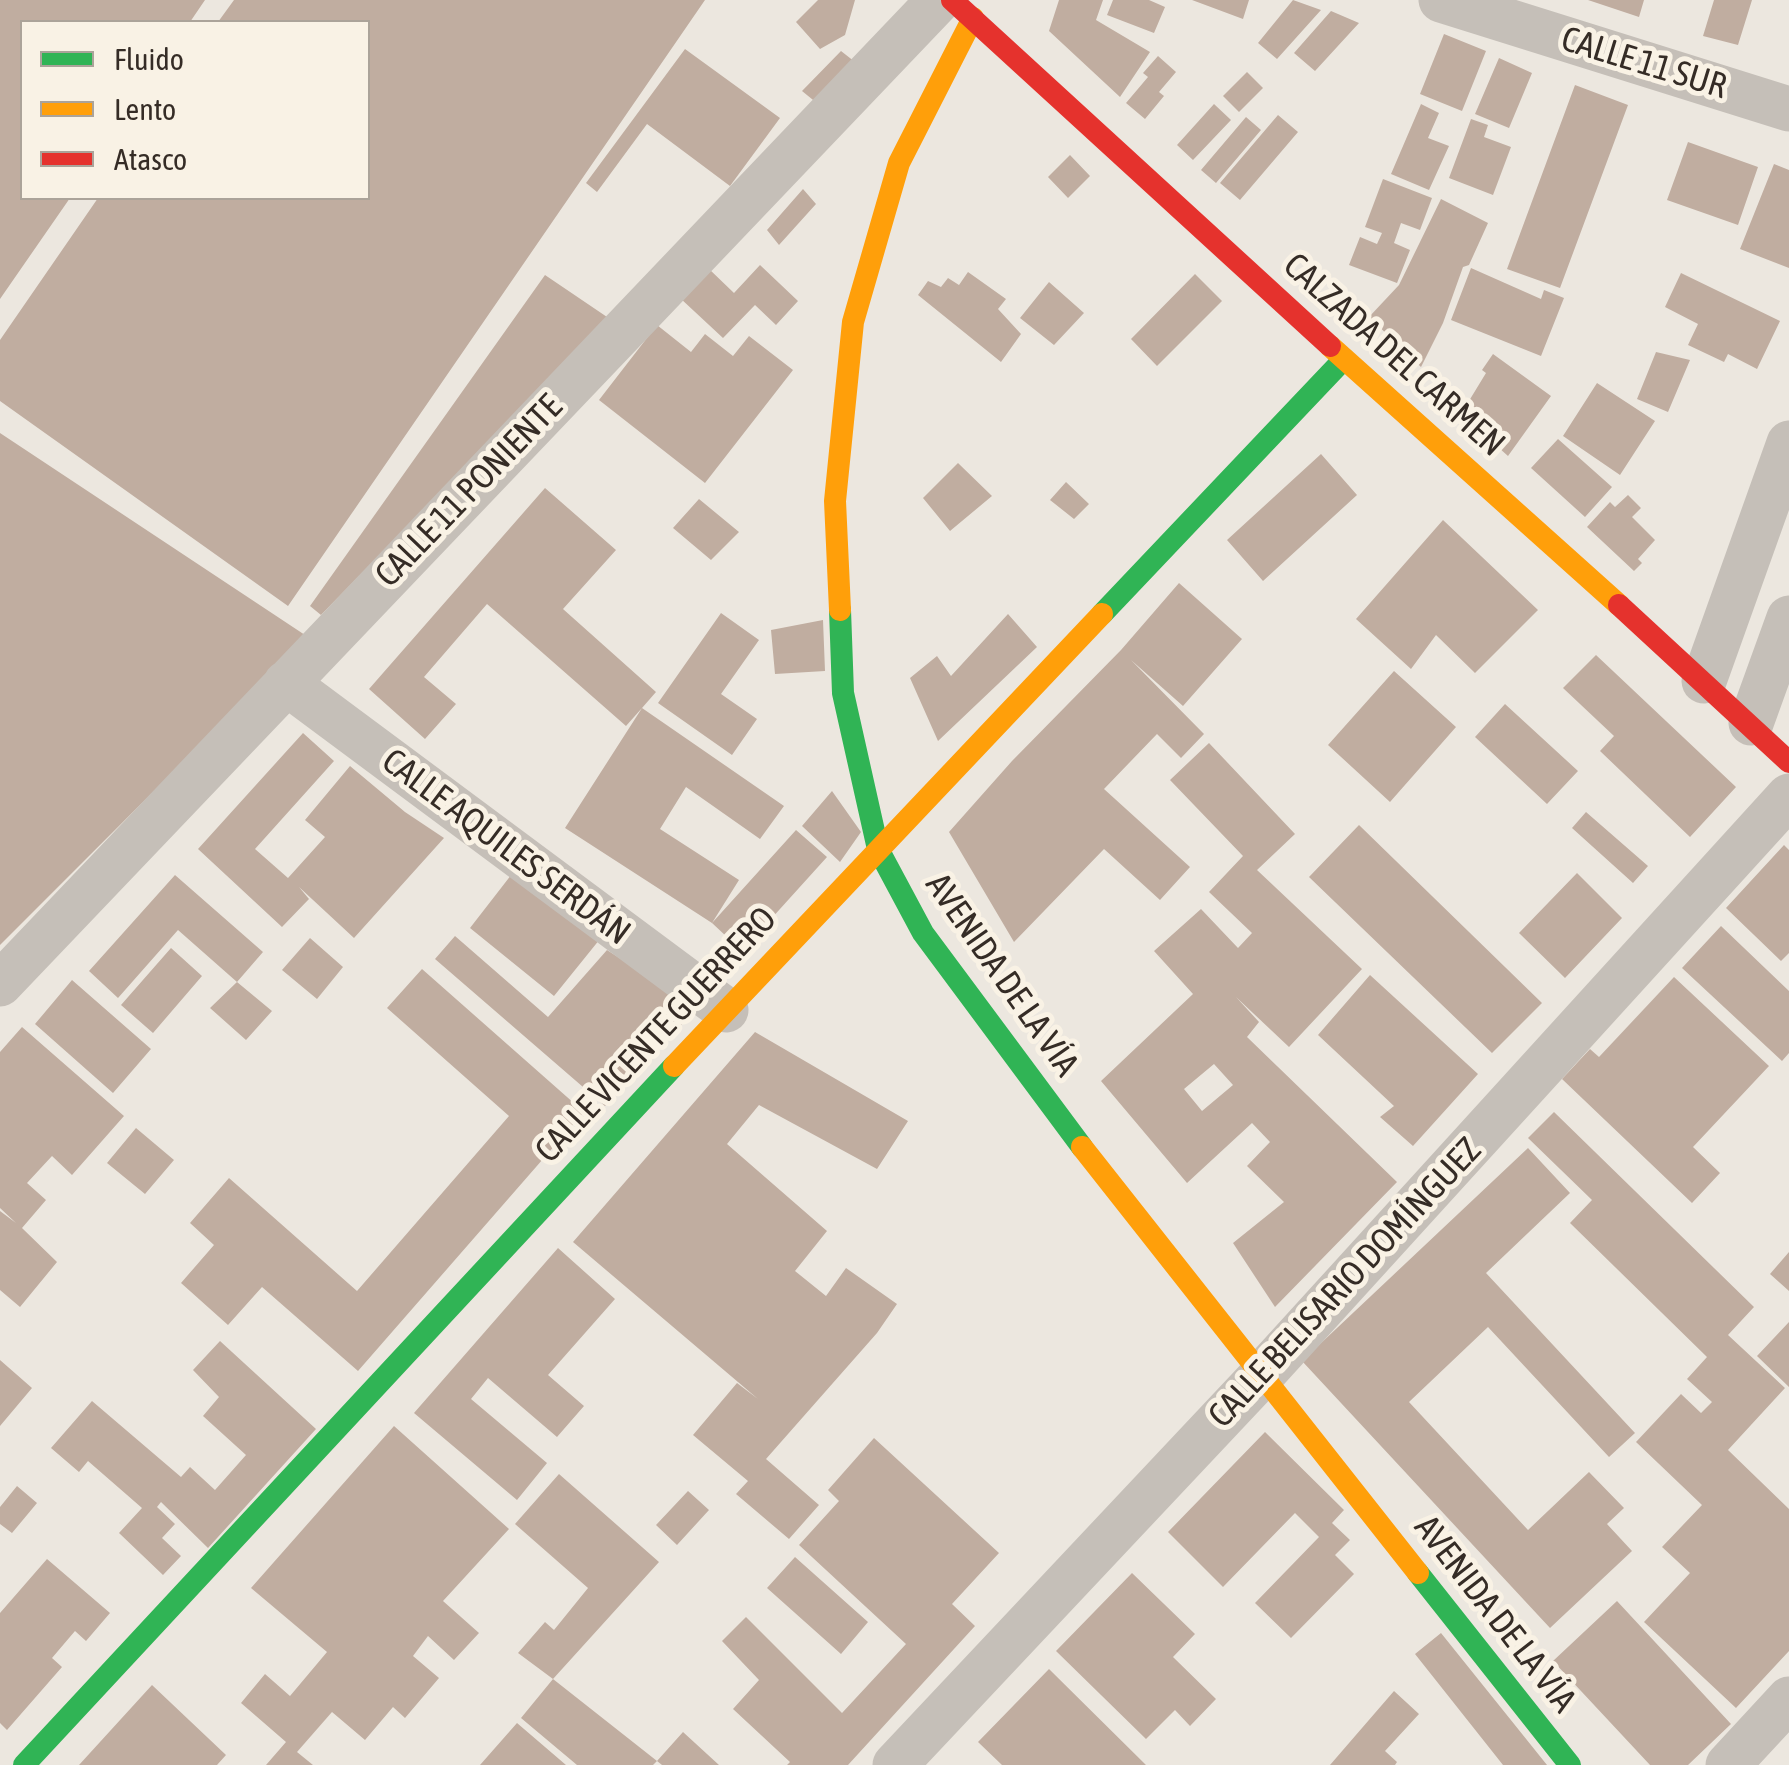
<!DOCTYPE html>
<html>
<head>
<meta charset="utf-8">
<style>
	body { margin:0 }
	#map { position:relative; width:1789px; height:1765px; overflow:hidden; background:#ece7df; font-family:"Asap Condensed",sans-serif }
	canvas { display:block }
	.legend { position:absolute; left:20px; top:20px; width:350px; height:180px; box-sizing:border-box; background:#f9f2e5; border:2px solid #aba399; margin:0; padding:12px 18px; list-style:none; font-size:30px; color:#352c26 }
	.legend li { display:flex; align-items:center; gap:20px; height:50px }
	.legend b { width:50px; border:2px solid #aba399 }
</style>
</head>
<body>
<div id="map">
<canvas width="1789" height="1765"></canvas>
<ul class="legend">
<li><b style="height:12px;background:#30b455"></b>Fluido</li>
<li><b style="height:12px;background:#ff9f0a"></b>Lento</li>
<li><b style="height:12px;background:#e5322d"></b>Atasco</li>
</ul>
</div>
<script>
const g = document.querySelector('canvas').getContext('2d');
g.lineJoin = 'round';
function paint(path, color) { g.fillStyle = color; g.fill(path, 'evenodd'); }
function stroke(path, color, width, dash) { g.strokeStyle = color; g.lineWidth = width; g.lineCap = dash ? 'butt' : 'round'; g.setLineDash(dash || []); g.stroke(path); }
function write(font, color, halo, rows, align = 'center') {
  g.font = font + ' "Asap Condensed",sans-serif'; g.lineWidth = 10; g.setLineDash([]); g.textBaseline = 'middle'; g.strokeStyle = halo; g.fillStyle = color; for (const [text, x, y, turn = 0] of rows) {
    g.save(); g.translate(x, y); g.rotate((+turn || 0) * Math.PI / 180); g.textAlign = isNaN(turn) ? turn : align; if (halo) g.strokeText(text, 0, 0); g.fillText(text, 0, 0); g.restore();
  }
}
const building = new Path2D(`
	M0,0H205L190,22H22V198H70L0,299Z
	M234,0H705L288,606L0,401V340L98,198H368V22H218Z
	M818,0H855L845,35L820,49L796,22Z
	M1059,0H1103L1096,20L1150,52L1120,97L1049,31Z
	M1113,0H1149L1165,7L1154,33L1107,15Z
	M1192,0H1249L1243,19Z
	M1293,0L1321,10L1277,59L1258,43Z
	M1588,0H1644L1639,17Z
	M1714,0H1752L1738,45L1703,36Z
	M1331,11L1359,23L1315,71L1294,53Z
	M1444,34L1486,51L1462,111L1420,94Z
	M685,49L780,118L730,186L647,124L597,192L586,183Z
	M841,51L855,62L818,104L802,91Z
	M1158,56L1176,72L1159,92L1164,96L1145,119L1126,103L1148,77L1143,73Z
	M1499,58L1532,73L1509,128L1475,114Z
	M1247,72L1263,88L1239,112L1223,96Z
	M1575,85L1628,105L1560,288L1507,269Z
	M1214,104L1231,120L1193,160L1177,145Z
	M1421,104L1439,113L1428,138L1449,146L1429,190L1391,174Z
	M1278,115L1298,132L1240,200L1220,183Z
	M1246,117L1261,130L1216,183L1201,170Z
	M1471,119L1488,125L1484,137L1511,147L1493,195L1449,178Z
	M1688,142L1758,167L1738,225L1667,200Z
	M1070,155L1090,176L1068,198L1048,177Z
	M1774,164L1789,170V268L1740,249Z
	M1383,179L1432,198L1420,230L1401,223L1394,243L1410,250L1397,283L1349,265L1360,237L1377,244L1382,233L1365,227Z
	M803,189L816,204L779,245L767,230Z
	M1441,199L1488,223L1469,265L1463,267L1443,323L1421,367L1369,317L1399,285Z
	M760,265L798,301L776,325L755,305L723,338L680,298L708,268L734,293Z
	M1471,268L1541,299L1544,290L1564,298L1541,356L1451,320Z
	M968,272L1006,299L998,309L1021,334L1001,362L918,295L928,281L941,287L948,278L959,285Z
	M1681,273L1780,321L1757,369L1728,354L1724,362L1688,345L1698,324L1665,307Z
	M1195,274L1222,301L1157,366L1131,339Z
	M545,275L610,319L321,615L310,606Z
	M1049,282L1084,313L1054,345L1020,318Z
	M657,325L691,352L705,334L733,356L749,336L793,370L705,483L599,400Z
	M1656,352L1690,360L1668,412L1637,399Z
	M1493,354L1551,396L1508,456L1461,414L1486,373L1482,370Z
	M1597,383L1655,421L1620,475L1563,436Z
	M0,433L308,637L0,945Z
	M1558,439L1612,487L1585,517L1531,468Z
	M1321,454L1357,495L1263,581L1227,540Z
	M958,463L992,496L950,531L923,498Z
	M1066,482L1089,504L1074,519L1050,500Z
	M545,488L616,550L563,609L656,692L642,708L784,806L760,839L686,787L660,829L739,880L712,923L796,830L827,857L742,951L712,923L565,828L642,708L626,726L487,604L424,677L456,704L425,739L369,689Z
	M1628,495L1641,508L1632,517L1655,540L1638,559L1642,563L1634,571L1587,527L1610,502L1615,507Z
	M699,499L739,532L711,560L673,528Z
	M1443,520L1538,610L1475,673L1436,635L1411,669L1356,619Z
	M1179,583L1242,639L1183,706L1131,660L1204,734L1181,758L1157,734L1104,789L1190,867L1160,900L1104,849L1014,942L949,832L1012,761L1121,650Z
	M721,613L759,640L721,694L757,719L732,755L658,703Z
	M1008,614L1037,647L938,741L910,678L937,656L951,676Z
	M823,620L825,671L775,674L771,630Z
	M1596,655L1736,787L1690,837L1600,751L1614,736L1563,688Z
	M1394,671L1456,727L1390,802L1328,745Z
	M1505,704L1578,771L1547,804L1475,737Z
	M303,733L334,761L255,849L288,878L325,837L305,820L350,766L405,812L444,838L354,938L299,887L309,899L282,927L198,849Z
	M1209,743L1295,834L1257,870L1362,969L1289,1047L1236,997L1259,1022L1247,1037L1397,1182L1275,1307L1233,1243L1284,1202L1247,1166L1270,1142L1252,1123L1187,1183L1101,1081L1193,994L1154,951L1201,909L1238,948L1252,933L1209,892L1243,856L1170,780ZM1214,1064L1233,1085L1202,1111L1184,1089Z
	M832,791L861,832L840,862L802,826Z
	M1586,812L1648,866L1633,883L1572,828Z
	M1359,825L1542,1003L1492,1053L1309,877Z
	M1784,845L1789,850V953L1781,961L1726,908Z
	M515,870L600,939L554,996L470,928Z
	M1577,873L1622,918L1565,978L1519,933Z
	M175,875L263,952L237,982L272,1011L246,1040L210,1008L237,982L178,930L118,998L89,971Z
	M1721,926L1789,991V1053L1782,1061L1682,968Z
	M455,936L548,1017L607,950L697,1008L605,1106L435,959Z
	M310,938L343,967L317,999L282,970Z
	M171,948L202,976L153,1033L121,1005Z
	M422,969L584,1112L358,1371L262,1287L228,1325L181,1283L214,1245L190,1223L229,1178L357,1291L509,1116L387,1008Z
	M1370,975L1478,1074L1413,1146L1380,1117L1394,1106L1318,1035Z
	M1674,977L1769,1066L1693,1147L1720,1173L1692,1203L1562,1079L1590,1049L1599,1057Z
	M72,980L151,1049L113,1093L35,1024Z
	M22,1027L124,1116L72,1175L52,1156L27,1183L46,1200L22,1228L57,1262L20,1307L0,1290V1211L16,1223L0,1208V1052Z
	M755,1032L908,1121L877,1169L759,1105L727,1144L827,1231L795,1271L826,1296L846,1268L897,1304L877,1333L766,1459L819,1505L789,1539L736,1494L748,1481L693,1435L737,1383L758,1399L573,1242Z
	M1554,1112L1754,1307L1728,1335L1785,1388L1728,1450L1789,1509V1651L1736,1708L1644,1622L1690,1573L1662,1547L1702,1505L1636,1442L1681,1394L1701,1413L1712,1402L1687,1379L1707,1357L1570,1223L1592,1200L1528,1138Z
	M136,1128L174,1160L145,1194L107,1163Z
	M1528,1148L1570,1193L1486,1273L1635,1433L1609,1457L1488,1327L1409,1402L1528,1530L1589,1472L1624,1508L1607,1524L1632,1551L1550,1628L1302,1361Z
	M558,1248L615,1299L548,1375L584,1406L557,1437L488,1378L471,1399L547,1463L517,1500L414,1413Z
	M1789,1252V1291L1770,1274Z
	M1789,1322V1387L1757,1356Z
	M220,1341L316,1429L208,1548L161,1502L157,1507L175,1524L162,1538L181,1556L163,1575L119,1533L142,1508L88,1461L79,1472L51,1448L92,1401L181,1477L190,1467L215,1490L246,1455L203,1416L219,1397L193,1370Z
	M0,1360L32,1388L0,1426Z
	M394,1426L509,1529L443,1601L479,1633L454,1660L428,1636L413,1656L439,1678L405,1718L393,1707L365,1740L332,1712L297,1752L313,1765H266L286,1742L241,1703L265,1674L290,1696L327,1652L251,1588Z
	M1265,1432L1344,1510L1332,1523L1350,1540L1335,1555L1354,1574L1291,1638L1255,1603L1319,1537L1295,1513L1223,1587L1168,1532Z
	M874,1438L999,1553L952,1604L975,1626L848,1765H787L790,1762L733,1709L759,1680L722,1641L746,1617L842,1713L906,1644L799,1545L839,1501L828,1490Z
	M559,1474L659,1562L553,1679L657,1761L683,1732L719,1765H662L657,1761L653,1765H577L521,1718L553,1679L518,1653L545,1622L554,1630L588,1588L515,1524Z
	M17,1486L37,1503L12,1533L0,1524V1507Z
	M688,1491L709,1510L677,1545L656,1525Z
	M795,1557L868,1622L841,1654L767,1588Z
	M47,1559L110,1613L86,1641L75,1631L52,1658L62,1667L7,1730L0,1723V1613Z
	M1132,1573L1195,1634L1173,1657L1216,1699L1190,1726L1175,1710L1146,1739L1056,1651Z
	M1617,1601L1731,1724L1688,1765H1650L1553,1661Z
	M1441,1633L1547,1765H1503L1415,1654Z
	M1049,1669L1146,1765H1002L978,1742Z
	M152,1685L226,1755L217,1765H79Z
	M1394,1691L1419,1714L1385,1751L1397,1762L1395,1765H1330Z
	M517,1723L566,1765H480Z`);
const street = new Path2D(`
	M1441,0L1789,109
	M1704,681L1789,443
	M286,683L726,1010
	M1751,723L1789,618
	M0,984L939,0
	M895,1765L1261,1376L1789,796
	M1728,1765L1789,1699`);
const fast = new Path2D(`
	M840,610L843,693L878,849L923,933L1082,1147
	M1102,614L1344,359
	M1418,1573L1570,1765
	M24,1765L674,1066`);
const slow = new Path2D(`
	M1330,346L1619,605
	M840,610L835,501L853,322L899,163L973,18
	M674,1066L1102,614
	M1082,1147L1418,1573`);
const jam = new Path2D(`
	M952,0L1330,346
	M1619,605L1789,762`);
const streetNames = [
	["CALLE 11 SUR",1644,63,17],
	["CALZADA DEL CARMEN",1394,355,42],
	["CALLE 11 PONIENTE",469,491,-46],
	["CALLE AQUILES SERDÁN",506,847,37],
	["AVENIDA DE LA VÍA",1002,975,55],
	["CALLE VICENTE GUERRERO",656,1035,-47],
	["CALLE BELISARIO DOMÍNGUEZ",1345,1283,-47],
	["AVENIDA DE LA VÍA",1495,1614,52]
];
paint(building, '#c0ada0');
stroke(street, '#c5bfb8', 45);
stroke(fast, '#30b455', 22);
stroke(slow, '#ff9f0a', 22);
stroke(jam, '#e5322d', 22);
write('35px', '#352c26', '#f9f2e5', streetNames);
</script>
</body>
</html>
